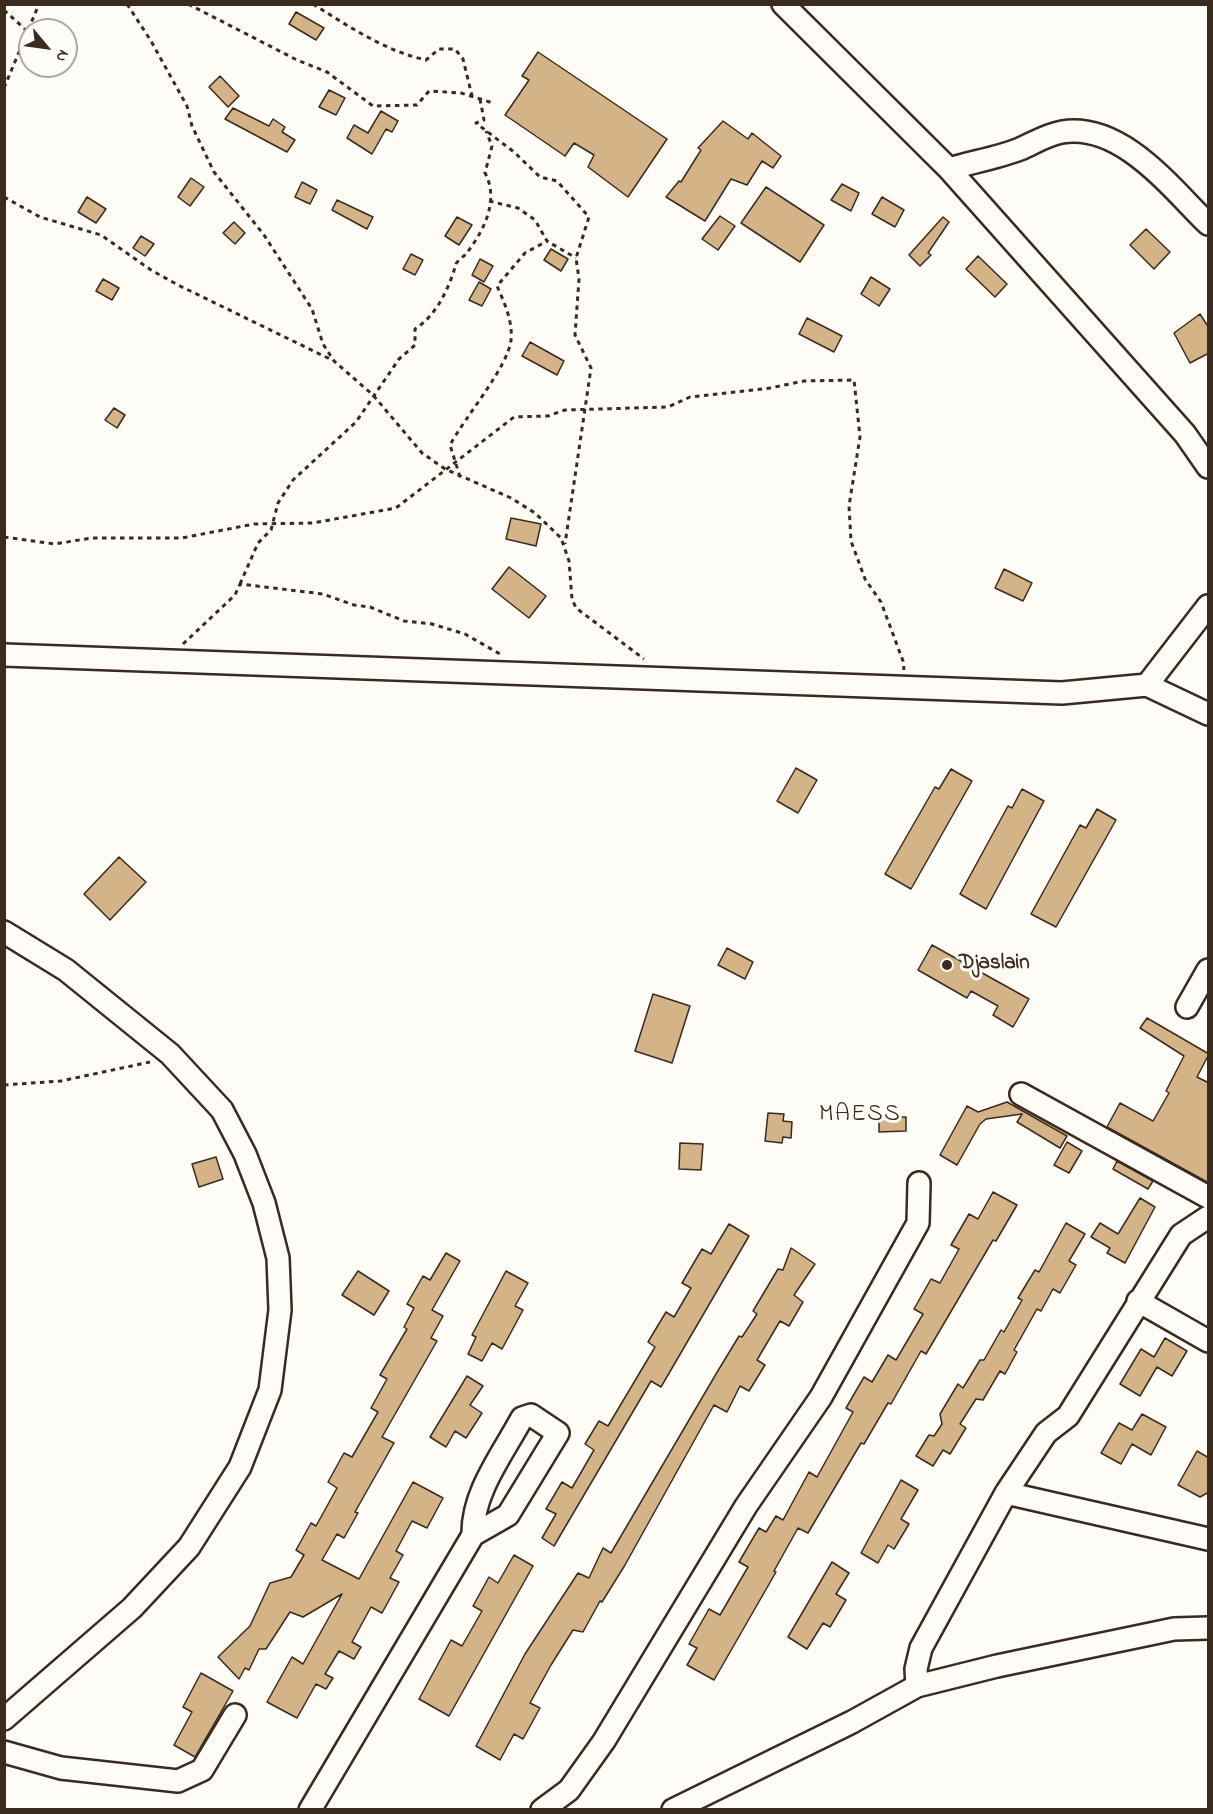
<!DOCTYPE html>
<html>
<head>
<meta charset="utf-8">
<style>
	body { margin:0 }
	#map { position:relative; width:1213px; height:1814px; overflow:hidden; background:#fdfcf7; font-family:"Indie Flower",sans-serif }
	canvas { display:block }
	.frame { position:absolute; inset:0; border:6px solid #3b2a1e; pointer-events:none }
	.north { position:absolute; left:18px; top:18px; width:60px; height:60px; box-sizing:border-box; background:#fdfcf7; border:2px solid #afa8a0; border-radius:50%; rotate:119deg; font-size:16px; font-weight:700; line-height:24px; text-align:center; color:#3b2a1e }
	.north::after { content:''; display:block; margin:auto; width:21px; height:27px; background:#3b2a1e; clip-path:polygon(50% 0,100% 100%,50% 72%,0 100%) }
</style>
</head>
<body>
<div id="map">
<canvas width="1213" height="1814"></canvas>
<div class="frame"></div>
<div class="north">N</div>
</div>
<script>
const g = document.querySelector('canvas').getContext('2d');
g.lineJoin = 'round';
function paint(path, color) { g.fillStyle = color; g.fill(path, 'evenodd'); }
function stroke(path, color, width, dash) { g.strokeStyle = color; g.lineWidth = width; g.lineCap = dash ? 'butt' : 'round'; g.setLineDash(dash || []); g.stroke(path); }
function write(font, color, halo, rows, align = 'center') {
  g.font = font + ' "Indie Flower",sans-serif'; g.lineWidth = 6; g.setLineDash([]); g.textBaseline = 'middle'; g.strokeStyle = halo; g.fillStyle = color; for (const [text, x, y, turn = 0] of rows) {
    g.save(); g.translate(x, y); g.rotate((+turn || 0) * Math.PI / 180); g.textAlign = isNaN(turn) ? turn : align; if (halo) g.strokeText(text, 0, 0); g.fillText(text, 0, 0); g.restore();
  }
}
const building = new Path2D(`
	M296,12L324,28L316,40L289,24Z
	M538,52L667,139L628,197L588,167L594,155L574,143L565,156L505,115L529,80L522,76Z
	M220,76L239,96L228,107L209,87Z
	M329,90L345,98L336,115L319,107Z
	M233,108L269,126L273,119L285,127L282,132L295,140L287,152L225,119Z
	M381,111L398,121L392,132L386,129L372,154L347,138L354,125L368,133Z
	M723,121L748,139L752,133L781,156L773,168L762,161L747,185L731,179L705,221L666,197L679,181L681,182L701,150L698,148Z
	M191,178L204,187L190,206L178,197Z
	M302,182L317,190L310,204L295,197Z
	M842,184L859,193L851,211L831,200Z
	M766,187L824,225L800,262L741,223Z
	M87,197L106,209L96,223L78,212Z
	M882,197L904,210L895,227L872,214Z
	M337,200L373,217L367,229L332,210Z
	M720,216L735,226L718,250L702,239Z
	M457,217L472,225L459,245L445,236Z
	M943,217L949,222L928,253L931,255L920,266L909,255Z
	M234,222L245,233L235,244L223,233Z
	M1146,229L1170,252L1154,269L1130,245Z
	M141,236L154,244L145,256L133,248Z
	M551,249L568,259L561,271L544,260Z
	M411,254L423,260L415,275L403,269Z
	M978,256L1007,284L995,297L966,269Z
	M480,259L493,266L484,282L472,275Z
	M871,277L890,289L879,306L861,294Z
	M103,279L119,288L112,300L96,291Z
	M479,282L491,289L482,306L469,300Z
	M1200,314L1209,328V353L1190,363L1174,333Z
	M807,318L842,336L834,352L799,334Z
	M530,342L564,361L557,375L522,356Z
	M114,408L125,415L117,428L105,420Z
	M511,518L541,524L536,546L506,539Z
	M509,567L546,596L529,618L492,589Z
	M1004,569L1032,583L1023,601L995,588Z
	M796,768L817,780L798,813L777,801Z
	M951,769L972,781L911,889L885,874L935,787L939,789Z
	M1022,789L1044,801L986,909L960,894L1008,806L1012,808Z
	M1097,809L1116,820L1056,927L1031,914L1080,825L1086,828Z
	M119,857L146,882L110,920L84,894Z
	M932,945L1029,999L1013,1027L993,1015L998,1006L971,991L967,998L918,970Z
	M727,948L753,962L745,979L718,965Z
	M653,994L690,1006L672,1063L635,1051Z
	M1147,1018L1209,1054L1197,1077L1209,1083V1183L1107,1127L1120,1103L1153,1121L1169,1093L1166,1091L1184,1056L1140,1028Z
	M1007,1102L1067,1136L1060,1148L1017,1122L1022,1114L986,1119L980,1124L957,1165L940,1155L967,1106L978,1112Z
	M768,1113L784,1114L783,1121L792,1122L791,1138L783,1137L782,1143L765,1141Z
	M879,1117H906V1131L879,1132Z
	M1067,1142L1082,1151L1069,1173L1054,1165Z
	M680,1143L703,1144L701,1170L679,1169Z
	M216,1157L223,1179L199,1187L192,1164Z
	M1117,1161L1153,1181L1148,1189L1113,1169Z
	M993,1192L1017,1205L996,1241L993,1240L926,1354L921,1351L891,1404L888,1403L864,1444L861,1443L808,1533L798,1528L774,1571L776,1572L714,1680L687,1665L697,1648L689,1644L709,1609L720,1615L748,1567L739,1562L759,1528L766,1532L776,1516L783,1520L809,1472L817,1477L853,1412L846,1408L864,1377L872,1382L888,1355L896,1360L923,1314L914,1309L931,1279L940,1283L959,1249L951,1245L969,1214L978,1219Z
	M1140,1198L1155,1207L1125,1263L1107,1253L1110,1248L1091,1237L1100,1223L1118,1234Z
	M1066,1223L1085,1234L1069,1261L1076,1265L1060,1293L1053,1289L1041,1311L1037,1309L1014,1350L1017,1352L1005,1374L1000,1371L983,1400L976,1399L960,1424L966,1428L950,1454L943,1450L933,1466L916,1456L929,1435L934,1436L942,1424L940,1414L958,1384L963,1388L980,1360H984L1001,1330L1004,1332L1022,1300L1018,1298L1035,1270L1039,1272Z
	M729,1224L749,1236L661,1387L651,1381L554,1546L542,1538L556,1514L546,1509L562,1482L572,1488L594,1450L585,1444L599,1421L608,1426L655,1347L648,1342L666,1312L674,1317L691,1288L682,1283L702,1249L711,1254Z
	M791,1248L815,1264L794,1295L803,1302L789,1326L780,1321L757,1360L765,1365L749,1391L740,1386L727,1412L714,1405L625,1565L602,1602L600,1601L583,1632L573,1630L551,1665L530,1703L540,1708L523,1739L514,1734L500,1760L476,1746L525,1654L578,1573L589,1578L603,1548L611,1553L716,1374L739,1336L742,1337L757,1314L753,1311L778,1269L783,1270Z
	M446,1253L460,1261L432,1310L443,1316L431,1338L437,1341L382,1437L394,1443L355,1512L358,1513L344,1538L337,1534L322,1560L359,1579L413,1482L443,1498L427,1528L412,1521L396,1551L403,1555L390,1578L399,1582L382,1613L371,1607L352,1642L361,1647L354,1659L339,1651L325,1674L333,1678L326,1689L316,1684L297,1718L267,1702L292,1657L303,1664L342,1594L303,1617L290,1612L266,1649H259L249,1670L245,1668L239,1679L218,1657L250,1626L270,1583L291,1577L304,1555L296,1550L311,1523L316,1526L337,1488L328,1482L344,1453L352,1457L378,1412L371,1408L387,1379L380,1375L407,1329L404,1327L414,1308L407,1304L423,1276L430,1280Z
	M358,1271L389,1291L374,1315L342,1295Z
	M506,1271L528,1283L515,1306L523,1310L502,1349L492,1343L482,1361L468,1354L476,1337L472,1335Z
	M1165,1338L1187,1351L1172,1376L1157,1367L1140,1396L1120,1384L1141,1349L1154,1357Z
	M467,1376L483,1386L470,1405L482,1413L466,1438L455,1431L446,1447L430,1437Z
	M1142,1414L1166,1427L1151,1455L1132,1444L1121,1464L1101,1453L1119,1423L1132,1430Z
	M1197,1451L1209,1458V1492L1200,1497L1178,1485Z
	M901,1480L918,1490L901,1519L909,1524L894,1549L888,1545L878,1563L861,1553Z
	M514,1555L533,1566L449,1716L419,1699L451,1640L462,1646L482,1611L473,1606L489,1577L498,1583Z
	M832,1562L849,1573L836,1594L846,1600L830,1627L823,1623L807,1649L788,1637Z
	M201,1673L233,1691L195,1757L174,1745L192,1712L183,1707Z`);
const path = new Path2D(`
	M127,4L151,41L187,106L192,126L214,172L264,235L312,309L323,344L334,361L373,395L422,453L445,469L511,498L535,513L561,538L569,561L572,599L576,608L644,659
	M188,4L297,60L327,72L373,106L417,105L429,91L461,93L493,103
	M313,4C348,26 385,51 426,60L439,49H455L463,59L472,96
	M4,10L28,32
	M4,88L39,4
	M480,99L484,120L476,123L514,152L540,177L557,181L589,217L576,258L579,279L575,335L591,368L565,544
	M4,197L40,217L101,235L151,270L178,285L332,360
	M489,201L518,208L535,220L547,241L576,258
	M460,477L450,445C465,417 508,367 511,340C513,321 504,302 497,286L525,253L547,241
	M4,537L55,544L91,538H182L254,524L313,523L396,508L514,417L548,416L565,410L668,407L690,397L770,388L804,381L854,380L860,437L849,506L851,541L865,579L881,602L903,661L904,670
	M240,584L258,543L271,530L278,503L293,480L356,422L399,359L415,345V329C437,315 449,288 456,264C458,260 463,257 466,254C483,232 500,201 485,173L492,146L486,131
	M183,644L235,595L240,584L323,594L354,605L370,607L404,621L432,624L465,634L500,654
	M4,1085L61,1081L150,1062`);
const minor = new Path2D(`
	M783,4L949,169L1185,434L1208,467
	M949,169C972,162 997,158 1020,149C1034,143 1046,135 1062,132C1121,122 1171,188 1208,224
	M4,655L1062,693L1147,685L1208,714
	M1147,685L1208,606
	M4,932L66,970L170,1054L222,1110L245,1154L264,1203L278,1258L280,1310L270,1390L240,1467L189,1547L132,1608L4,1719
	M1187,1007L1208,970
	M1021,1094L1208,1197
	M1138,1301L1208,1341
	M1006,1493L1208,1539
	M917,1686L916,1669L921,1648L1006,1493L1046,1433L1068,1416L1181,1235L1208,1217
	M4,1752L61,1768L178,1781L202,1770L235,1715
	M310,1810L473,1535L508,1515L558,1433L531,1415L522,1418C502,1455 472,1493 473,1535
	M542,1810L569,1790L604,1741L746,1506L821,1397L918,1223L919,1183
	M673,1810L852,1722L917,1686L997,1666L1174,1629L1208,1628`);
const markers = [
	[947,965,6,"#3b2a1e"]
];
const poiNames = [
	["Djaslain",959,965]
];
const quarterNames = [
	["MAESS",860,1116]
];
paint(building, '#d4b387');
stroke(building, '#3b2a1e', 1.5);
stroke(minor, '#3b2a1e', 26);
stroke(path, '#3b2a1e', 3, [4.5, 4.5]);
stroke(minor, '#fdfcf7', 21);
for (const [x, y, r, color] of markers) { const dot = new Path2D(); dot.arc(x, y, r, 0, 2 * Math.PI); g.fillStyle = color; g.fill(dot); stroke(dot, '#fdfcf7', 2); }
write('bold 21px', '#3b2a1e', '#fdfcf7', poiNames, 'left');
g.letterSpacing = '1.5px';
write('24px', '#3b2a1e', '#fdfcf7', quarterNames);
g.letterSpacing = '0px';
</script>
</body>
</html>
